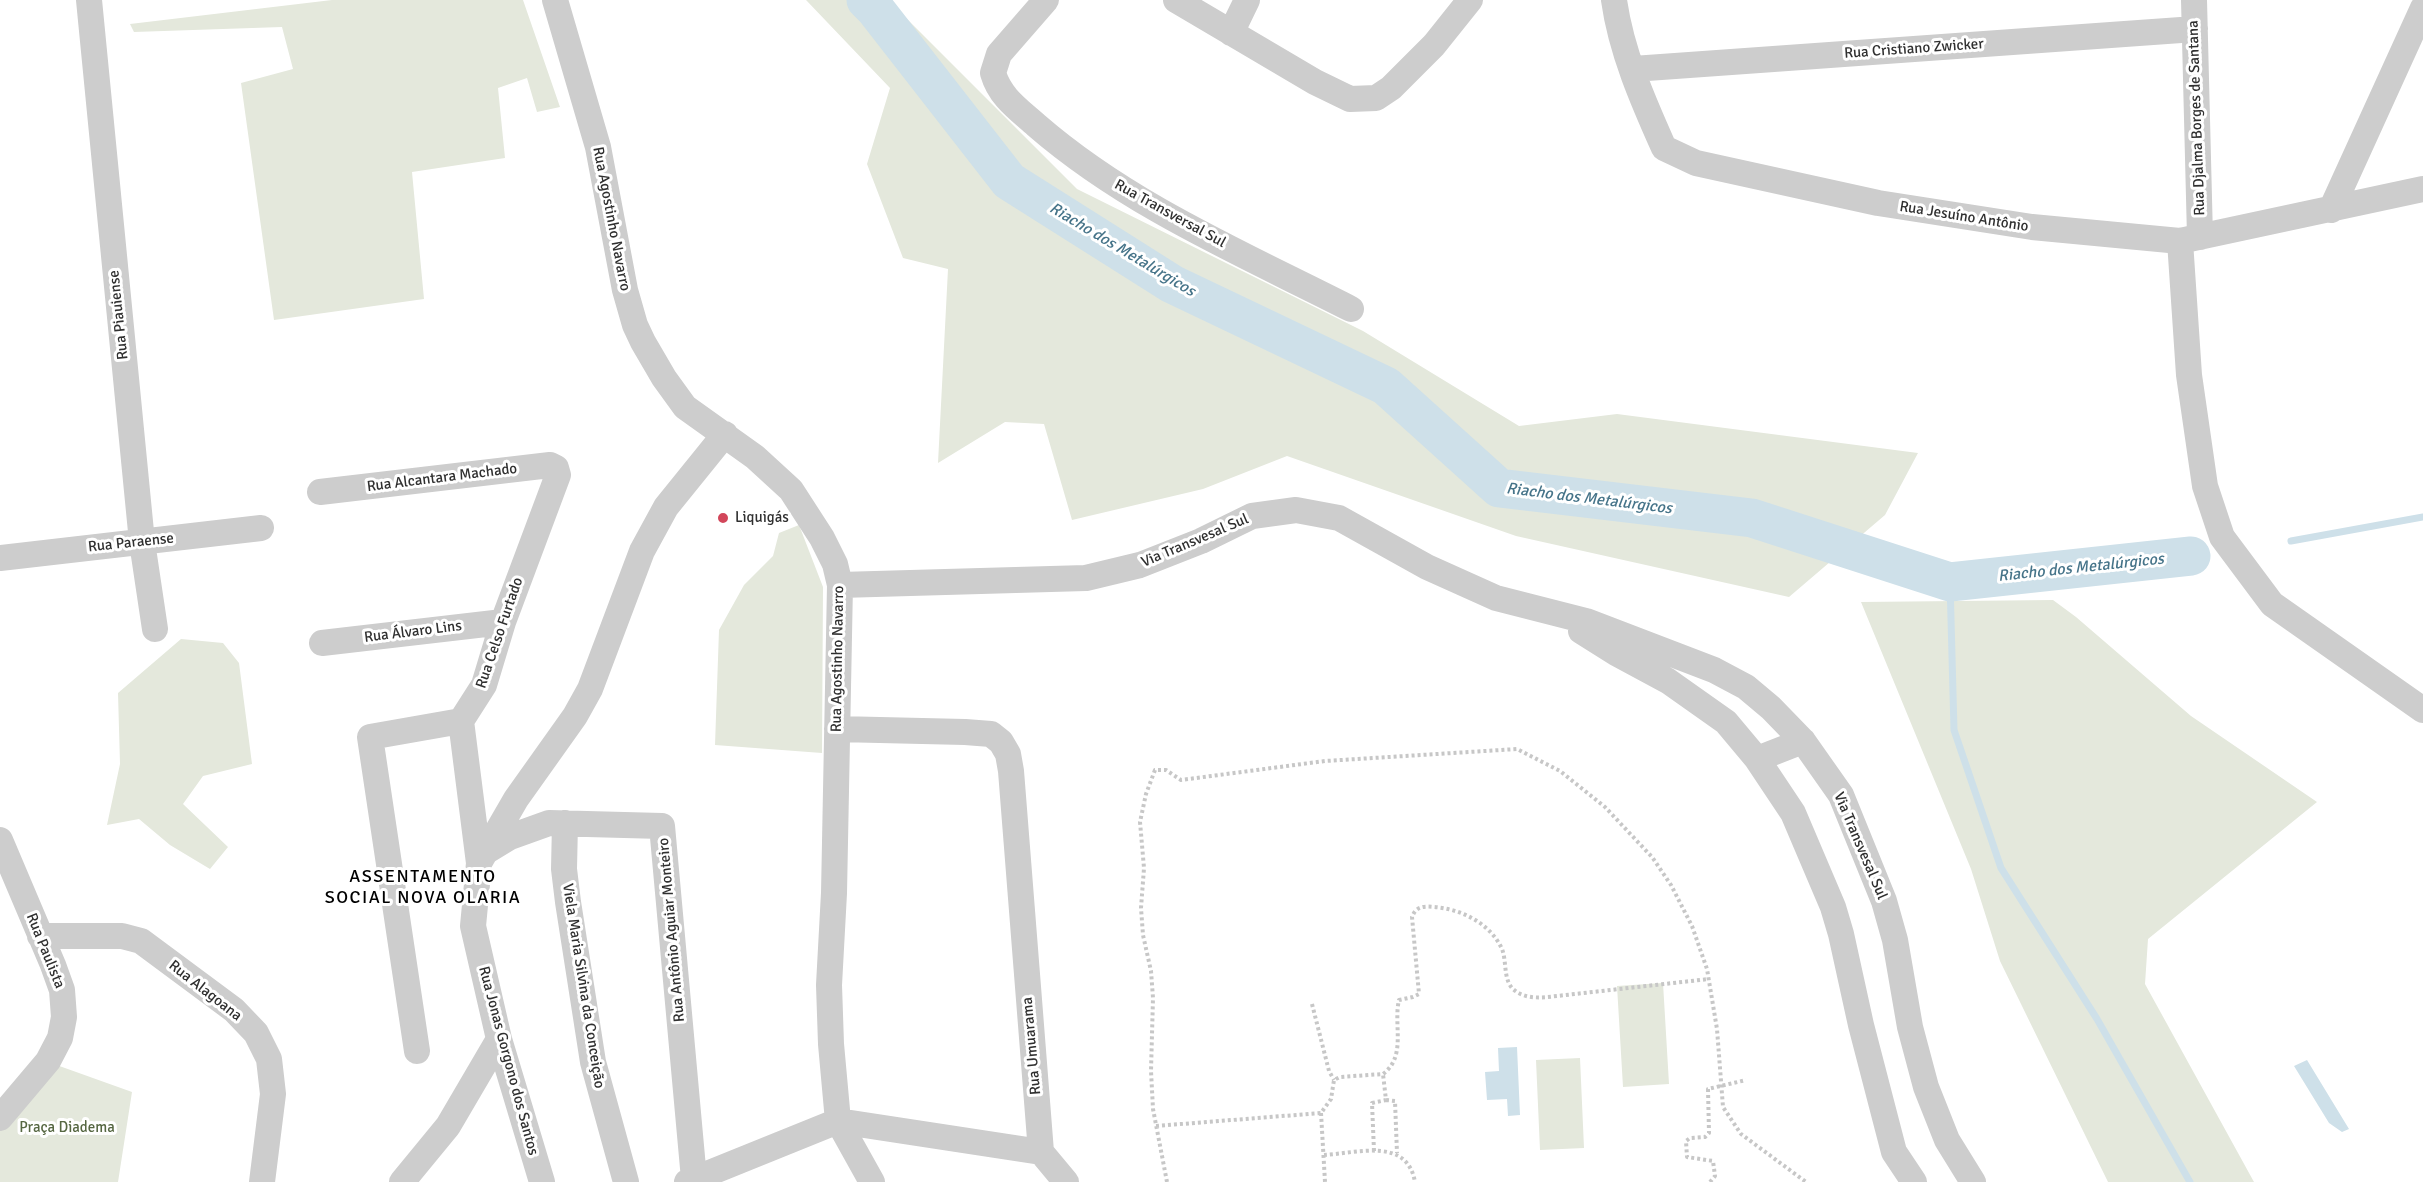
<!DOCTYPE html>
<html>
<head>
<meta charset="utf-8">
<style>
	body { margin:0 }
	canvas { display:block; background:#fff }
</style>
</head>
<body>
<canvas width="2423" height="1182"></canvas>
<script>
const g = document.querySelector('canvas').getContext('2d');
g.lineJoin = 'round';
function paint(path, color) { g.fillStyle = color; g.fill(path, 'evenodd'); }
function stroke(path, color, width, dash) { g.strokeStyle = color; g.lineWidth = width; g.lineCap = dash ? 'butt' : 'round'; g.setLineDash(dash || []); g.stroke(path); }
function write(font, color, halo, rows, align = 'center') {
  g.font = font + ' Signika,sans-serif'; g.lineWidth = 6; g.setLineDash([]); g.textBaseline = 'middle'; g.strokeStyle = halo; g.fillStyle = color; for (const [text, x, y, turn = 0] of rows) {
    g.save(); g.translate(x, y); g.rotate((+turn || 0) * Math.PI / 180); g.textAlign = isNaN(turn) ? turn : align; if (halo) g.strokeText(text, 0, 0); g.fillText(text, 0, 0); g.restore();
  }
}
const green = new Path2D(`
	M332,0H523L560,107L537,112L527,78L498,88L505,158L412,172L424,299L274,320L241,83L293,69L282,27L134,32L130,24Z
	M806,0H888L1077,189L1363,331L1519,426L1617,414L1918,453L1885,515L1789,597L1516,536L1287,456L1203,489L1072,520L1044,424L1005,422L938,463L948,269L903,258L867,164L890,88Z
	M799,525L823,587L822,753L715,745L719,630L744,585L773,556L779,533Z
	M2053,600L2076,617L2191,716L2317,802L2148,939L2145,984L2254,1182H2108L2000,961L1971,869L1861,602Z
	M181,639L223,643L239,663L252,764L203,776L183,804L228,847L210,869L170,845L139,819L107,825L120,764L118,693Z
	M1663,983L1669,1084L1623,1087L1617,986Z
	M1580,1058L1584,1148L1540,1150L1536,1060Z
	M51,1063L132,1092L118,1182H0V1129Z`);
const water = new Path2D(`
	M1517,1047L1520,1115L1508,1116L1507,1099L1487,1100L1485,1072L1499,1071L1498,1048Z
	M2307,1060L2349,1129L2342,1132L2329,1123L2294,1066Z`);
const stream = new Path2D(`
	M2291,541L2423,517
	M1950,582L1954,730L2001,868L2097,1019L2190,1182`);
const river = new Path2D(`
	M866,0L875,9L1009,181L1172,284L1386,386L1499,488L1752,518L1950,582L2191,556`);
const path = new Path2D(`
	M1312,1004L1329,1071L1334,1080
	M1386,1100L1395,1101L1397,1153
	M1321,1113L1325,1182
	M1156,1126L1321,1113L1331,1099L1334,1080L1340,1077L1383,1074C1407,1056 1393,1025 1399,1000L1413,997L1419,994L1412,917C1416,906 1424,906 1434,907C1461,909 1490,923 1502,949C1507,962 1503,979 1513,989C1523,998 1536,998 1548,997L1709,979
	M1374,1151L1372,1103L1386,1100L1383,1074
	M1324,1155C1358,1153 1407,1137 1415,1182
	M1167,1182L1153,1109L1151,1071L1153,998L1151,971L1143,935L1141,908L1144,868L1140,822L1146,794L1155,770H1166L1181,780L1325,761L1517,749L1560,771L1605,807L1652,857L1671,885L1692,926L1707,969L1717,1029L1723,1107L1741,1134L1806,1182
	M1710,1182L1715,1176L1713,1161L1687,1157L1686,1141L1690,1138L1705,1137L1709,1133L1708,1089L1746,1080`);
const street = new Path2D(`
	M89,0L142,542L155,629
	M555,0L598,147L625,290L635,325L643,342L664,378L685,407L755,457L791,490L822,538L835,564L840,585L834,893L829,985L831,1044L838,1121L872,1182
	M1046,0L999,54L993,73C1000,97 1018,109 1036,125C1128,205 1243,254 1351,309
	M1176,0L1315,82L1350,99L1376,98L1391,88L1434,45L1470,0
	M1614,0C1621,51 1643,101 1664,148L1696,163L1878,203L2032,227L2180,241L2423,189
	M2194,0L2200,237
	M1231,33L1247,0
	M1633,69L2195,29
	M2331,210L2423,8
	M2180,241L2189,375L2205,486L2222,537L2272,604L2423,710
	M320,492L550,465L556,468L558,475L503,622L484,685L461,721L479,863
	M0,558L261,528
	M840,585L1086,578L1140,565L1201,541L1252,516L1296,510L1339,518L1427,567L1496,598L1586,621L1714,670L1746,687L1771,708L1803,741L1841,795L1884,901L1895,940L1910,1027L1926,1087L1947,1140L1973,1182
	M1581,631L1616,653L1668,681L1726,722L1757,759L1793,813L1833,907L1841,934L1861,1025L1894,1152L1914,1182
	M322,643L503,622
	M837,729L965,732L991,734L1001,742L1008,754L1011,771L1041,1152
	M1757,759L1803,741
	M565,823L564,869L568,902L593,1062L626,1182
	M0,840L53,965L62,990L64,1017L60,1038L48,1061L0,1118
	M487,851L510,837L549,823L662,826L694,1179
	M40,936H122L141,941L234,1010L256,1033L269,1059L273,1094L262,1182
	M417,1051L370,737L461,721
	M1041,1152L1066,1182
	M402,1182L448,1126L499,1039
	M542,1182L499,1039L473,926L479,863L516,799L575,716L590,689L642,551L666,507L725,434
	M687,1182L838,1121L1041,1152`);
const markers = [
	[723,518,6,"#d2465a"]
];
const streetNames = [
	["Rua Cristiano Zwicker",1914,49,-4],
	["Rua Djalma Borges de Santana",2197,118,-92],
	["Rua Transversal Sul",1170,214,29],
	["Rua Jesuíno Antônio",1964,217,9],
	["Rua Agostinho Navarro",611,219,79],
	["Rua Piauiense",119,315,-96],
	["Rua Alcantara Machado",442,478,-7],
	["Via Transvesal Sul",1195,541,-23],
	["Rua Paraense",131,543,-6],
	["Rua Álvaro Lins",413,632,-7],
	["Rua Celso Furtado",500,633,-71],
	["Rua Agostinho Navarro",838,659,-89],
	["Via Transvesal Sul",1860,846,67],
	["Rua Antônio Aguiar Monteiro",672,930,-95],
	["Rua Paulista",45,951,68],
	["Viela Maria Silvina da Conceição",583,986,81],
	["Rua Alagoana",205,991,38],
	["Rua Umuarama",1032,1046,-95],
	["Rua Jonas Gorgono dos Santos",508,1061,75]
];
const poiNames = [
	["Liquigás",735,518]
];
const parkNames = [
	["Praça Diadema",67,1128]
];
const waterNames = [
	["Riacho dos Metalúrgicos",1122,250,31],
	["Riacho dos Metalúrgicos",1589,499,7],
	["Riacho dos Metalúrgicos",2081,568,-6]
];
const quarterNames = [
	["ASSENTAMENTO",423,877],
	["SOCIAL NOVA OLARIA",423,898]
];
paint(green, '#e4e8dc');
paint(water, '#cee0e9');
stroke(stream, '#cee0e9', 7);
stroke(river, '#cee0e9', 39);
stroke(path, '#c7c7c7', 4, [3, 3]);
stroke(street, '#cdcdcd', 26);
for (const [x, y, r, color] of markers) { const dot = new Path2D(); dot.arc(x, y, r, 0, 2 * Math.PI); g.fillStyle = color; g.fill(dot); stroke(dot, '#fff', 2); }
write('15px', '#303030', '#fff', streetNames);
write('15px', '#303030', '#fff', poiNames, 'left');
write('15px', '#566742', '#fff', parkNames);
write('italic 16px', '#467489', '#fff', waterNames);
g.letterSpacing = '1.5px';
write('18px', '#000', '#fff', quarterNames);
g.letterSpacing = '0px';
</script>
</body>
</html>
